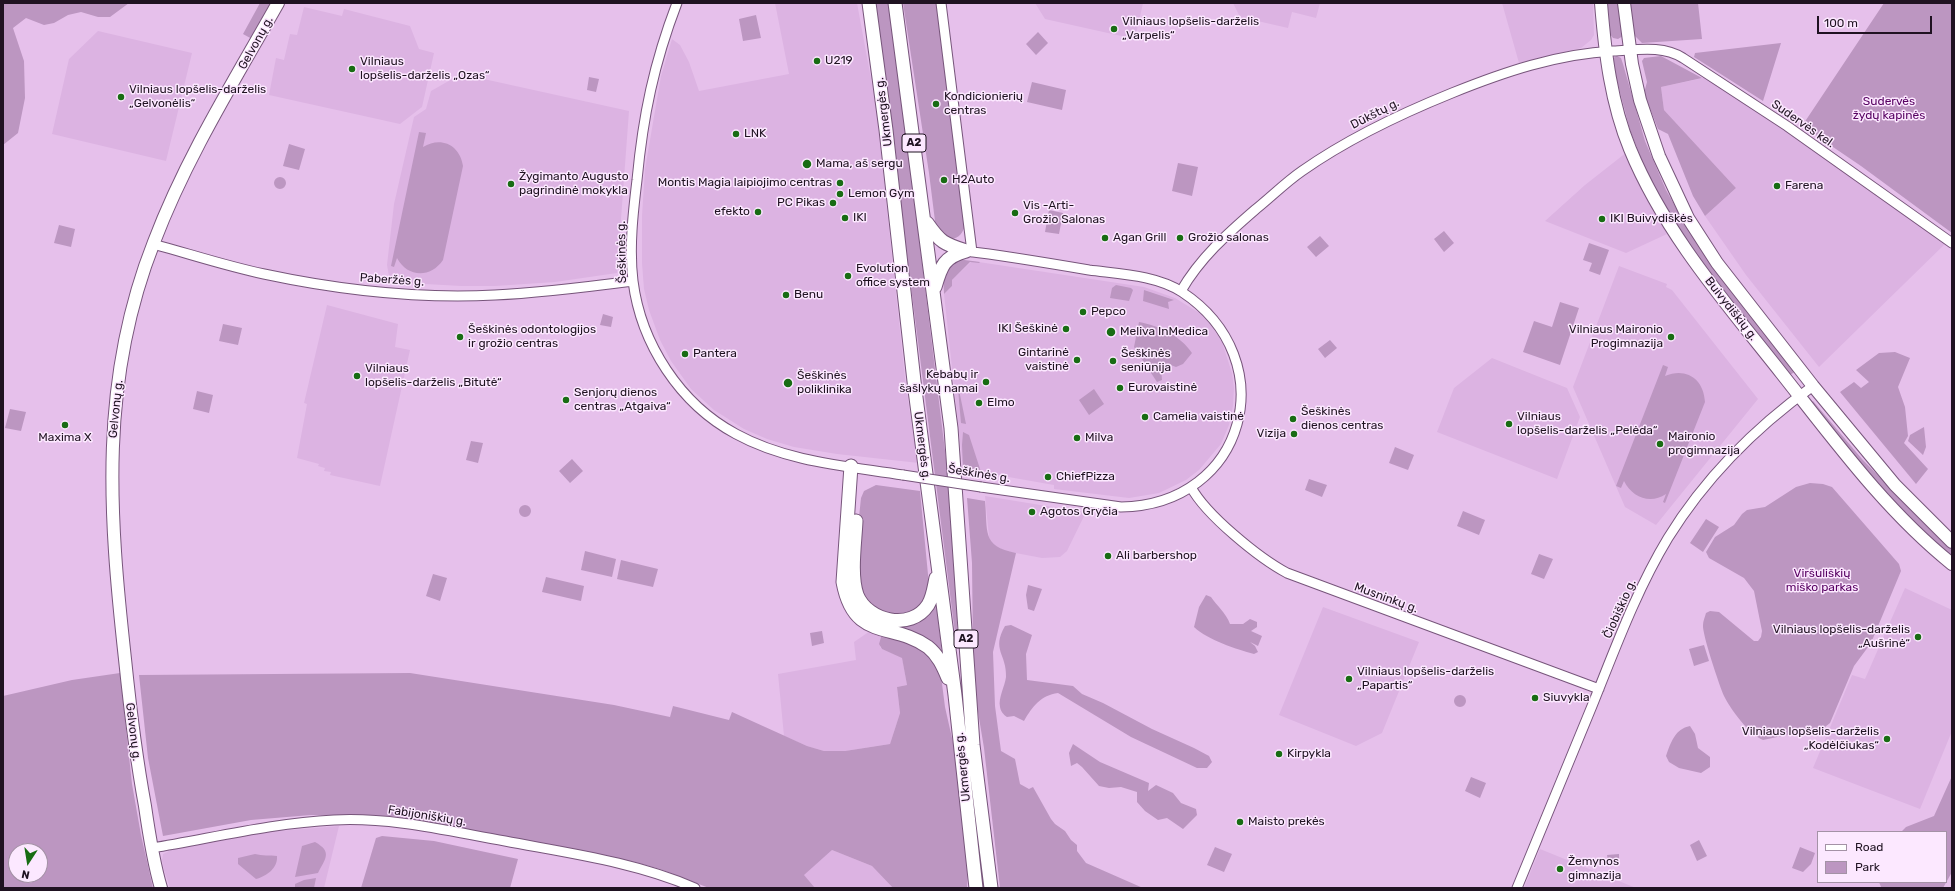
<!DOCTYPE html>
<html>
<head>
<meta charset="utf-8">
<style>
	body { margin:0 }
	#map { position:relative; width:1955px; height:891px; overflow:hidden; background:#e6c0eb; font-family:Rubik,sans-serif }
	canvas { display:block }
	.frame { position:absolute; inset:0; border:4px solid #1f1221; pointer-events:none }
	.legend { position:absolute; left:1817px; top:831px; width:130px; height:52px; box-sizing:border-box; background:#fce8ff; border:1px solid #a492a6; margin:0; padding:5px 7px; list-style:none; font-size:12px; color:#1f1221 }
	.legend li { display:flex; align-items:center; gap:8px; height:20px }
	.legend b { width:20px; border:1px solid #a492a6 }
	.north { position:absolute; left:8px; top:843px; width:40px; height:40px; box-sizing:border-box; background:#fce8ff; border:1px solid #a492a6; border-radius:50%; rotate:192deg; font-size:11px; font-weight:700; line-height:16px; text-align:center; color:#1f1221 }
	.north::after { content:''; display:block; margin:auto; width:14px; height:18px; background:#186c13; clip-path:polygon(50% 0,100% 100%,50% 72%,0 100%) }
	.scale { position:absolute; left:1817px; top:16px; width:115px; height:18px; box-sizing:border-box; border:2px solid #1f1221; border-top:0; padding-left:5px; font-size:12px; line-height:14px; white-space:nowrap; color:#1f1221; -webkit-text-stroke:3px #fce8ff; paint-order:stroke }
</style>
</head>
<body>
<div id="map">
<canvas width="1955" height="891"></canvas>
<div class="frame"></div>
<ul class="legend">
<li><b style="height:5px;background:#fff"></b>Road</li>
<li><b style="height:11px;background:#bc96c1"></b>Park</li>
</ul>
<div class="north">N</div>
<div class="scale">100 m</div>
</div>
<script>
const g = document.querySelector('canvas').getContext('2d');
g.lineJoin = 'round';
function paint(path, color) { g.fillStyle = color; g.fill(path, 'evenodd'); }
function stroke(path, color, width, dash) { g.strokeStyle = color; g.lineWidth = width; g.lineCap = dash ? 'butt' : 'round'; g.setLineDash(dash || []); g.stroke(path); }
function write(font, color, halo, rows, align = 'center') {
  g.font = font + ' Rubik,sans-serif'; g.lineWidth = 3; g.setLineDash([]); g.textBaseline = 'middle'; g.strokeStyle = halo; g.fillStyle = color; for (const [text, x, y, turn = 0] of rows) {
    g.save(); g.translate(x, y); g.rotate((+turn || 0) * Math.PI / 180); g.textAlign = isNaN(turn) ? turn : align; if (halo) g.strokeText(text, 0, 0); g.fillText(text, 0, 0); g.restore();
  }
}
const built = new Path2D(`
	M775,3H857L876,106L905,378L913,434L919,463L837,454L794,447L767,439L744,429L714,410L691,389L671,361L660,340L649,310L644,289L642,263V216L645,169L661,76L672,39L680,45L689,62L699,91L789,74Z
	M1035,3H1143L1135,39L1045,19Z
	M1233,3H1320L1316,18L1292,12L1288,28L1240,17Z
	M1502,3H1593L1594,35L1591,40L1581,48L1519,63Z
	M304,7L342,16L344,9L410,26L419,49L434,53L422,107L400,124L269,95L276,58L284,60L290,34L297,35Z
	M98,31L192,53L166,161L52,134L69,59Z
	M461,74L629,111L617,273L555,282L495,286H461L390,282L387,265L394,204L414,117L426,109L431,91Z
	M1708,77L1947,242L1819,367L1746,275L1705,216L1736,188L1664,110L1661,87Z
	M1627,152L1647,196L1667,234L1626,253L1545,221L1585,185Z
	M972,261L1144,287L1175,298L1201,314L1210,324L1222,342L1232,373L1234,388L1233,406L1229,425L1221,444L1199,470L1186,480L1159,493L1129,498L1054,489V485L963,469L944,294L952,286V280Z
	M1619,266L1667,284L1666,287L1672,290L1758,399L1656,525L1625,507L1573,387Z
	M327,305L398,324L395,347L410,350L380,486L330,475L331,472L324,471L325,468L318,466L319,464L297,458L307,404L304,403Z
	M1492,358L1567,388L1580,417L1557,479L1437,432L1454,388Z
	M985,496L1071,510L1086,512L1067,551L1060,557L1042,558L1005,551L991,543L989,537Z
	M1905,588L1952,610V731L1920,809L1813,768L1852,675L1865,679Z
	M1323,607L1419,642L1382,733L1356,746L1279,715Z
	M870,631L882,634L880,647L882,649L902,657L907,685L897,687L900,713L890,744L845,751H824L807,746L784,736L778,674L856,660L854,642Z
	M339,826L324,888H170L164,870L162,860L163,854L173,849L266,832Z
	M1540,849L1636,888H1524Z
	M832,850L872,866L893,888H815L803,875Z`);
const green = new Path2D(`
	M3,3H129L110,17H98L81,12L68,15L54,23L44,25L26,18L13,28L24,61L25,98L18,133L3,145Z
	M260,3H272L252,39L243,34Z
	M875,3H889L897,58L957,549V649Z
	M903,3H937L965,226C961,237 956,240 944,239L936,229L929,173Z
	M1607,3H1620L1623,36L1618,39L1613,38L1610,34Z
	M1630,3H1698L1702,39L1642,43L1634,35Z
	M1884,3H1952V233L1861,166L1802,126Z
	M756,15L761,38L743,41L739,19Z
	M1038,32L1048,43L1036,55L1026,44Z
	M1781,43L1763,101L1694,57L1695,53Z
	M1617,56L1621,58L1623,64L1645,141L1666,190L1682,218L1796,371L1790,375L1686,241L1675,224L1648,176L1630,130L1612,62L1613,58Z
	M1661,56L1702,78L1661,87L1664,110L1736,188L1705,216L1693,196L1668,134L1658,129L1644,93L1647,82L1642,61L1644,58Z
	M589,77L599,79L596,92L587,90Z
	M1032,82L1066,90L1062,110L1027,102Z
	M419,132L426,133L423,147C441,136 460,145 463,166L443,260C430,279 407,277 397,258L394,267L391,266Z
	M289,144L305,149L299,170L283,166Z
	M1178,163L1198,167L1192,196L1172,191Z
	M274 183a6 6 0 1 1 12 0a6 6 0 1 1-12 0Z
	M1049,210L1063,213L1059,234L1045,232Z
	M59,225L75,229L71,247L54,243Z
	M1444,231L1454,243L1444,252L1434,239Z
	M1320,236L1329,246L1316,257L1307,247Z
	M1589,243L1609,250L1600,275L1589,271L1592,263L1583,260Z
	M957,259L980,262L979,263L970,262L952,280V286L944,294L943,273Z
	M1116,285L1131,288L1133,290L1129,301L1110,298L1112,288Z
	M1144,290L1174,300L1168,302L1169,309L1143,301Z
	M1560,302L1579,308L1560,365L1523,352L1534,321L1552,327Z
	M603,314L613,317L611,327L600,325Z
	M1139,322C1159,326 1180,335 1192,353L1183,364L1176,367L1168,364H1163L1161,367L1162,380L1157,382L1134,347Z
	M223,324L242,328L238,345L219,341Z
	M1330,340L1337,348L1325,358L1318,349Z
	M1895,352L1910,358L1898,387L1905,407L1908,436L1904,443L1928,469L1916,484L1840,392L1854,382L1861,388L1869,382L1856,370L1879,353Z
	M1663,365L1668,367L1665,376C1686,367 1704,379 1705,402L1665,503L1663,502L1666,494C1650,505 1632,497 1624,481L1621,488L1616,486Z
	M958,389L959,390L966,424L961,423Z
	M1094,389L1104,404L1089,415L1079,400Z
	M197,391L213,395L209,413L193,409Z
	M1813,401L1862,459L1927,526L1952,548V557C1897,514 1855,457 1811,403Z
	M10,409L26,412L21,431L5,428Z
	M1924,427L1926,447L1923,455L1908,441L1910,435Z
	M963,432L969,435L981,472L963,469L962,445Z
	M471,441L483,443L478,463L466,460Z
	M1395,447L1414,455L1408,470L1389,463Z
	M572,459L583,471L570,483L559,471Z
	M1309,479L1327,485L1322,497L1305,490Z
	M1810,483L1823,484L1832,487L1899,564L1901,571L1871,643L1854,666L1830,723L1825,727L1763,740C1749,734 1731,710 1724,696C1720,687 1702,634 1703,625C1703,621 1705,617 1706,613L1710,611L1719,612L1754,641H1758L1761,637L1762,631L1754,591L1744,578L1709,558L1706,552L1715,537L1734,525L1742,514L1747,510L1765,507L1796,487Z
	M876,485L920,491L929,585L924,602L916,611L903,615H882L866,604L861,593L857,542L862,535V525L859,517L861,498L864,491Z
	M967,498L985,501C988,531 981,546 1016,553L993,652L995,706L1001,751L1015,759L1020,784L1029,789L1033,787L1051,819L1055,824L1065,831L1071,840L1077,845V851L1086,863L1143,888H1000L984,748L976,700L973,652L972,563Z
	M519 511a6 6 0 1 1 12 0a6 6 0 1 1-12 0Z
	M1463,511L1485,520L1479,535L1457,526Z
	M1706,519L1719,527L1703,552L1690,543Z
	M585,551L616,559L612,577L581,570Z
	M1539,554L1553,559L1544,579L1531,574Z
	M621,560L658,569L653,587L617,579Z
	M433,574L447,578L440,601L426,596Z
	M546,577L584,586L581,601L542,592Z
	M851,581L881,624L936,601L942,654L878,626Z
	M1028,585L1042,589L1034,611L1028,609L1026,595Z
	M1206,595L1211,597C1217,606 1226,613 1230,624H1243L1250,619L1257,622V627L1251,631L1262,636L1258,646L1250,642L1255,646L1258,652L1254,654C1236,649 1208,640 1194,627L1199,607Z
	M1011,625L1032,635L1026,654L1027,680L1073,686L1082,694L1103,703L1152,729L1194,748L1209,756L1212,762L1207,768H1197L1131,737L1058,693C1041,695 1032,707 1024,721L1014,716L1007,717C1003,714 1001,712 1000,707C998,698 1005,686 1006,677C1007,654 991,650 1005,626Z
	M822,631L824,643L812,646L810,633Z
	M882,634L924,649L940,668L945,707L954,747L968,869L967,888H893L872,866L832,850L804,875L815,888H709L660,869L635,862L393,816L311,815L251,820L163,836L148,758L139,675L410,673L614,705L670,717L673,706L729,720L732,712L807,746L824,751H845L890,744L900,713L897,687L907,685L902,658L882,649L879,644Z
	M1704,645L1709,661L1694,666L1689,649Z
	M120,673L132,784L141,835L153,888H3V696L72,680ZM16,851H40V875H16Z
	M1454 701a6 6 0 1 1 12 0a6 6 0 1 1-12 0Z
	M1690,726L1695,734L1698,748L1710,757V767L1701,773L1679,768L1669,762L1666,756C1671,742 1675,729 1690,726Z
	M1073,744L1100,762L1149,783L1148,791L1156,785L1173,793L1181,803L1196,809L1197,815L1183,829L1167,818L1158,820L1145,811L1137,802V792L1121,787L1109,788L1099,786L1082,767L1077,763L1071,766L1069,753Z
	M1952,776V872L1943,888L1881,887L1879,882H1946V832H1901L1906,827L1934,816Z
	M1471,777L1486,783L1480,798L1465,791Z
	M382,836L434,841L518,859L510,888H361L376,838Z
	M1699,840L1707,856L1697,861L1690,845Z
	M315,842C333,852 325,859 318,873L295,877L302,846Z
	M1215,847L1232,854L1224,872L1207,865Z
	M1800,847L1815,853L1811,864L1803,872L1792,868Z
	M255,854C262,856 270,855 277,856C278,868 267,876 256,879L238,864V858Z
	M1619,854V860L1617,863H1611L1608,861L1607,855Z
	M316,878L314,888H295V884L304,880Z`);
const minor = new Path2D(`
	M677,3C654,63 643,116 637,180C633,213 629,248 633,281C641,344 680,404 736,434C787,462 847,466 903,475
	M941,3L972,252
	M153,244C190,254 226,266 264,274C339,290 418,299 495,295C541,293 587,287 633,281
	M966,251C1007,256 1048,263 1089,270C1119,274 1156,275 1182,292C1285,360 1246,505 1121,507L981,487
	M1181,291C1200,258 1227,234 1256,209C1271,197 1286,182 1302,171C1349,138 1400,114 1452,93C1504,72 1557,54 1613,51C1637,50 1662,45 1683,58L1787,126L1952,243
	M1191,487C1206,515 1259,558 1287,573L1599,689
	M152,848C213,838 272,823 334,820C392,817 448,831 505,841C568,853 636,862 695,888
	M1517,888C1542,827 1567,767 1592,706C1615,649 1636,591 1668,538C1705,478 1756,427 1813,386`);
const major = new Path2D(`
	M1601,3C1605,53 1611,103 1630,149C1665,234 1726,303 1782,374C1835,441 1886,511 1952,564
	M1624,3L1632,64L1640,100L1659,156L1688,218L1717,263L1813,386L1895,485L1952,542
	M161,888C153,861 149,834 145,806C136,757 130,708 125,659C109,514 99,381 154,242C186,158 234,81 278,3`);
const highway = new Path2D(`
	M869,3L886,130L915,390L955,695L976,888
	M895,3L951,428L973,745L991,888
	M927,223C940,242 944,244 966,251
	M935,287C941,266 944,257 966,251
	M851,466L843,582C854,642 892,621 928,647C938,655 943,666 948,678
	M856,521C855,543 850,575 857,595C868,622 911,631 928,605C933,597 934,587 936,578`);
const minorBridge = new Path2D(`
	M903,475L981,487`);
const markers = [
	[1114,29,4,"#186c13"],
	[817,61,4,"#186c13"],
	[352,69,4,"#186c13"],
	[121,97,4,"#186c13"],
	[936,104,4,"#186c13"],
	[736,134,4,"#186c13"],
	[807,164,5,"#186c13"],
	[944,180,4,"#186c13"],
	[840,183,4,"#186c13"],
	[511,184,4,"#186c13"],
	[1777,186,4,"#186c13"],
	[840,194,4,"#186c13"],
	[833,203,4,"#186c13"],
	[758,212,4,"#186c13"],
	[1015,213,4,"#186c13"],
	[845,218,4,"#186c13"],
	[1602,219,4,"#186c13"],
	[1105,238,4,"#186c13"],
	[1180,238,4,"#186c13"],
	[848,276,4,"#186c13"],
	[786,295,4,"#186c13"],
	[1083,312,4,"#186c13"],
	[1066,329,4,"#186c13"],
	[1111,332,5,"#186c13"],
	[460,337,4,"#186c13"],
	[1671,337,4,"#186c13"],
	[685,354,4,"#186c13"],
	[1077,360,4,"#186c13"],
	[1113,361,4,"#186c13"],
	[357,376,4,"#186c13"],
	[986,382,4,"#186c13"],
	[788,383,5,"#186c13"],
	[1120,388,4,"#186c13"],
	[566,400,4,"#186c13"],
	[979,403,4,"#186c13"],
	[1145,417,4,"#186c13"],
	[1293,419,4,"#186c13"],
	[1509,424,4,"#186c13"],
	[65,425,4,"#186c13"],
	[1294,434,4,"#186c13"],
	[1077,438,4,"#186c13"],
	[1660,444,4,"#186c13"],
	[1048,477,4,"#186c13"],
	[1032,512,4,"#186c13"],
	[1108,556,4,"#186c13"],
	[1918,637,4,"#186c13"],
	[1349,679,4,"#186c13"],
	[1535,698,4,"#186c13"],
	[1887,739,4,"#186c13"],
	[1279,754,4,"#186c13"],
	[1240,822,4,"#186c13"],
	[1560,869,4,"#186c13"]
];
const shields = [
	[914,143,24],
	[966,639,24]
];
const shieldNames = [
	["A2",914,143],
	["A2",966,639]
];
const poiNames = [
	["Vilniaus lopšelis-darželis",1122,22],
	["„Varpelis“",1122,36],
	["U219",825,61],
	["Vilniaus",360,62],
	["lopšelis-darželis „Ozas“",360,76],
	["Vilniaus lopšelis-darželis",129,90],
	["„Gelvonėlis“",129,104],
	["Kondicionierių",944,97],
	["centras",944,111],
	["LNK",744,134],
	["Mama, aš sergu",816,164],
	["Žygimanto Augusto",519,177],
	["pagrindinė mokykla",519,191],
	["H2Auto",952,180],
	["Montis Magia laipiojimo centras",832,183,"right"],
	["Farena",1785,186],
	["Lemon Gym",848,194],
	["PC Pikas",825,203,"right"],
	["Vis -Arti-",1023,206],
	["Grožio Salonas",1023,220],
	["efekto",750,212,"right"],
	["IKI",853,218],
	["IKI Buivydiškės",1610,219],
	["Agan Grill",1113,238],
	["Grožio salonas",1188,238],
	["Evolution",856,269],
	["office system",856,283],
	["Benu",794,295],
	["Pepco",1091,312],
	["IKI Šeškinė",1058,329,"right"],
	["Šeškinės odontologijos",468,330],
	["ir grožio centras",468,344],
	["Vilniaus Maironio",1663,330,"right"],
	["Progimnazija",1663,344,"right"],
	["Meliva InMedica",1120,332],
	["Gintarinė",1069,353,"right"],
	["vaistinė",1069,367,"right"],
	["Pantera",693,354],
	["Šeškinės",1121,354],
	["seniūnija",1121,368],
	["Vilniaus",365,369],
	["lopšelis-darželis „Bitutė“",365,383],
	["Kebabų ir",978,375,"right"],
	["šašlykų namai",978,389,"right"],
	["Šeškinės",797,376],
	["poliklinika",797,390],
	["Eurovaistinė",1128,388],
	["Senjorų dienos",574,393],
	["centras „Atgaiva“",574,407],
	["Elmo",987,403],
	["Šeškinės",1301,412],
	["dienos centras",1301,426],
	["Camelia vaistinė",1153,417],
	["Vilniaus",1517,417],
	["lopšelis-darželis „Pelėda“",1517,431],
	["Vizija",1286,434,"right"],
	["Maironio",1668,437],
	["progimnazija",1668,451],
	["Maxima X",65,438,"center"],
	["Milva",1085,438],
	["ChiefPizza",1056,477],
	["Agotos Gryčia",1040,512],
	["Ali barbershop",1116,556],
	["Vilniaus lopšelis-darželis",1910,630,"right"],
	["„Aušrinė“",1910,644,"right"],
	["Vilniaus lopšelis-darželis",1357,672],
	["„Papartis“",1357,686],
	["Siuvykla",1543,698],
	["Vilniaus lopšelis-darželis",1879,732,"right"],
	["„Kodėlčiukas“",1879,746,"right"],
	["Kirpykla",1287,754],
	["Maisto prekės",1248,822],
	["Žemynos",1568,862],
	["gimnazija",1568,876]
];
const streetNames = [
	["Gelvonų g.",256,43,-61],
	["Ukmergės g.",884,112,-97],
	["Dūkštų g.",1375,114,-27],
	["Sudervės kel.",1803,124,35],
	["Šeškinės g.",622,252,-91],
	["Paberžės g.",392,280,4],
	["Buivydiškių g.",1731,309,52],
	["Gelvonų g.",116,409,-84],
	["Ukmergės g.",922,446,83],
	["Šeškinės g.",979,474,9],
	["Musninkų g.",1386,598,20],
	["Čiobiškio g.",1620,609,-66],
	["Gelvonų g.",133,732,83],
	["Ukmergės g.",963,767,-96],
	["Fabijoniškių g.",427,816,9]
];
const parkNames = [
	["Sudervės",1889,102],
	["žydų kapinės",1889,116],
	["Viršuliškių",1822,574],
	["miško parkas",1822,588]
];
paint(built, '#dcb3e2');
paint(green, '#bc96c1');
stroke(minor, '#77557b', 11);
stroke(major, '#77557b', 14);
stroke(highway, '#77557b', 15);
stroke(minor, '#fff', 9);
stroke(major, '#fff', 12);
stroke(highway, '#fff', 13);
stroke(minorBridge, '#77557b', 11, []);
stroke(minorBridge, '#fff', 9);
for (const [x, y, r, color] of markers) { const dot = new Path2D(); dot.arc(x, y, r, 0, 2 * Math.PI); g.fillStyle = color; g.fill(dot); stroke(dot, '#fce8ff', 1.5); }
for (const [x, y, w] of shields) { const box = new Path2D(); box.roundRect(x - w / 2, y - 9, w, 18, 3); g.fillStyle = '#fce8ff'; g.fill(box); stroke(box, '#1f1221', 1); }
write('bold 11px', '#1f1221', null, shieldNames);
write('12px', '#1f1221', '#fce8ff', poiNames, 'left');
write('12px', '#1f1221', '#fce8ff', streetNames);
write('12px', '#560161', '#fce8ff', parkNames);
</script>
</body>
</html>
